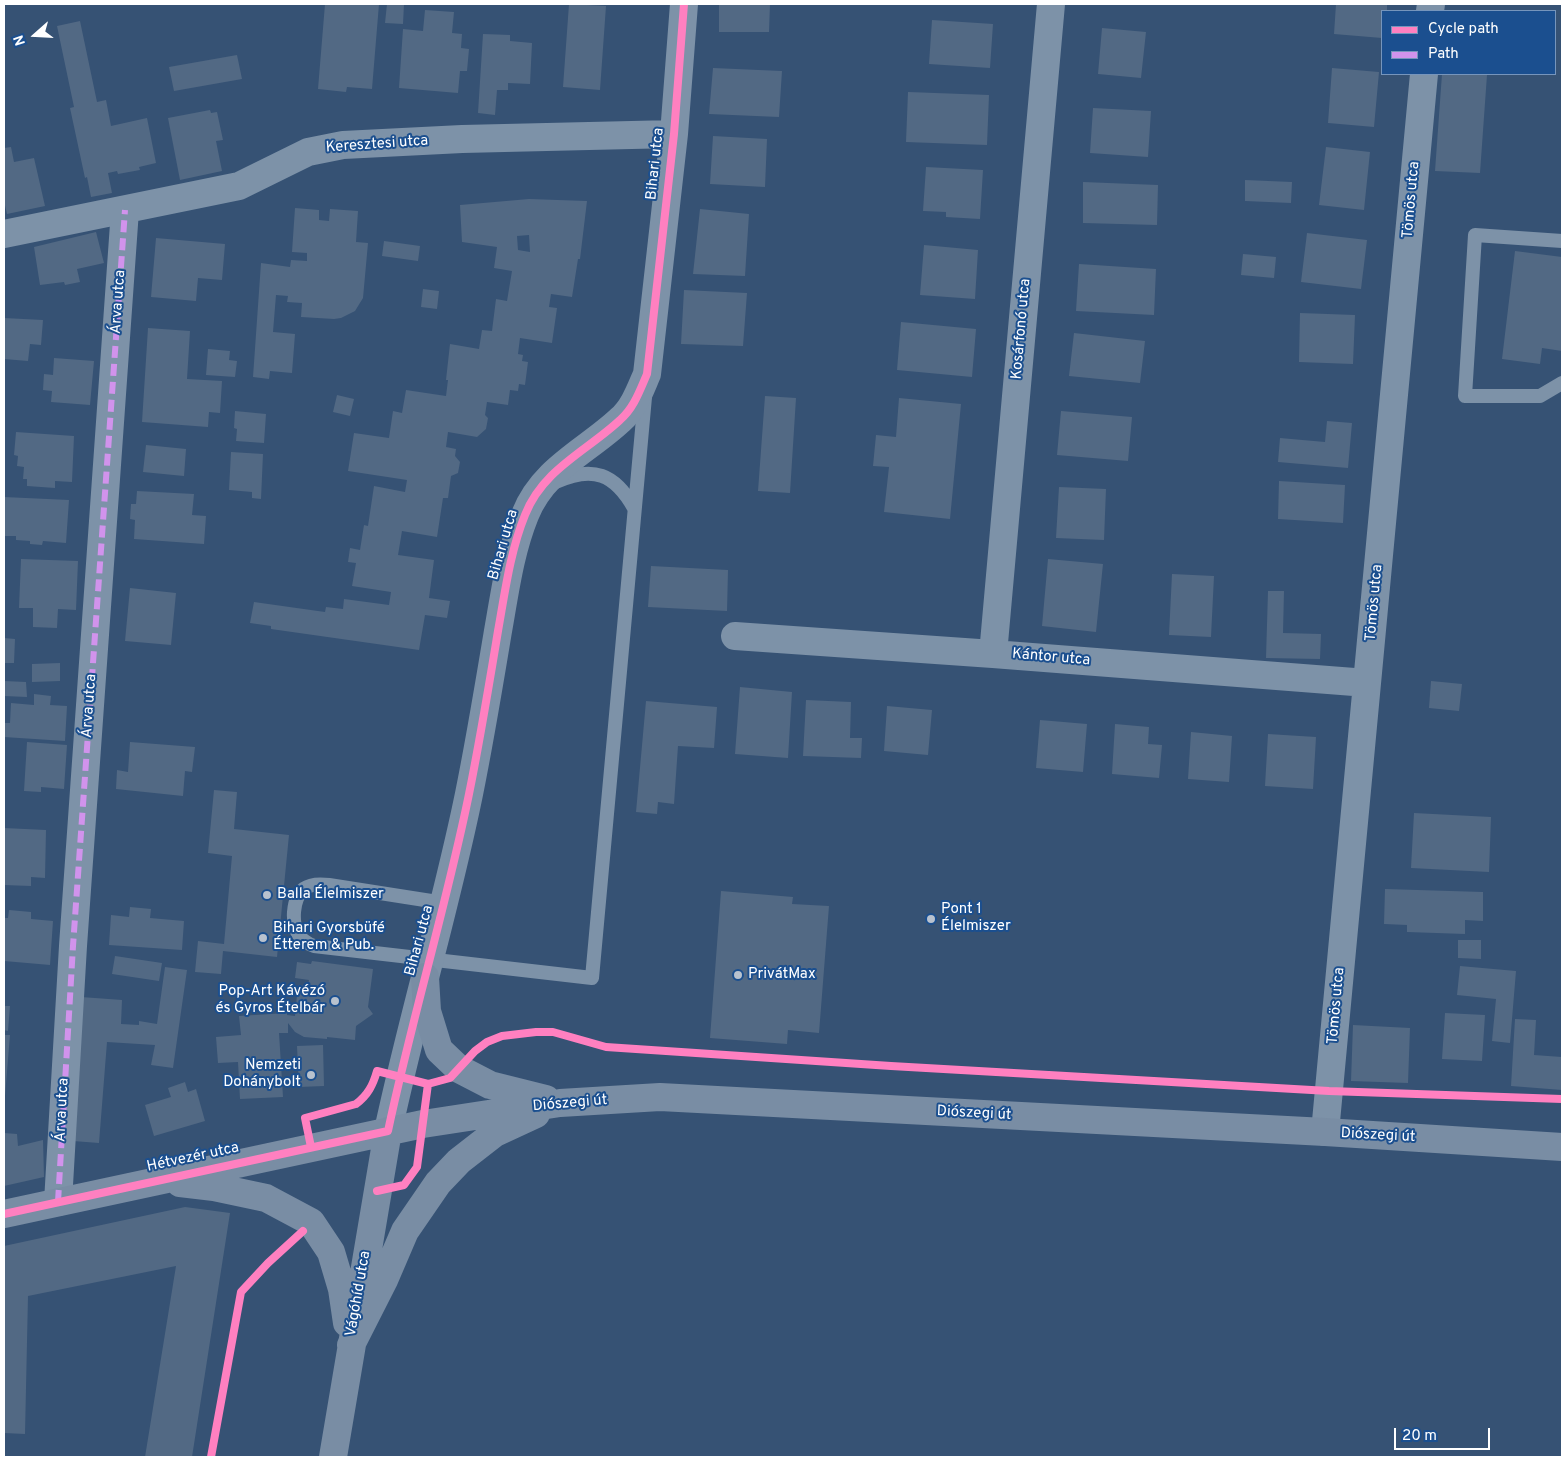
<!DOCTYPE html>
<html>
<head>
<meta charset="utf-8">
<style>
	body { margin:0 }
	#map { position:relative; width:1566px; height:1461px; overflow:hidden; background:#365274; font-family:Overpass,sans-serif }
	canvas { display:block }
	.frame { position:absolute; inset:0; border:5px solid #fff; pointer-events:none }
	.legend { position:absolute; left:1381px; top:10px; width:175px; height:65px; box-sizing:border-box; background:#1b4f8f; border:1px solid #7695bc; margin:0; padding:6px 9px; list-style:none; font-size:15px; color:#fff }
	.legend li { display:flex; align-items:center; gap:10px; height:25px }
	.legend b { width:25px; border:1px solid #7695bc }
	.north { position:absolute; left:10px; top:10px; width:50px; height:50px; -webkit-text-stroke:4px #1b4f8f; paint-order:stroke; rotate:251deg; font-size:14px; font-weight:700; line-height:20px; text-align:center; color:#fff }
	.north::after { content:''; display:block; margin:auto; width:18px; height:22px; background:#fff; clip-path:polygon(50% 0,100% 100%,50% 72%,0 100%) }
	.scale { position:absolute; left:1394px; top:1428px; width:96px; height:22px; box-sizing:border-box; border:2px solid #fff; border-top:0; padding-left:6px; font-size:15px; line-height:18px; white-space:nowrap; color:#fff; -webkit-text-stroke:4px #1b4f8f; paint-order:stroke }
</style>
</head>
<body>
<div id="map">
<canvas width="1566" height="1461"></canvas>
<div class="frame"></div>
<ul class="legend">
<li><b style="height:6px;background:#ff80c0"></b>Cycle path</li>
<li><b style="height:6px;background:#d193ec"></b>Path</li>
</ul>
<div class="north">N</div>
<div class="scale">20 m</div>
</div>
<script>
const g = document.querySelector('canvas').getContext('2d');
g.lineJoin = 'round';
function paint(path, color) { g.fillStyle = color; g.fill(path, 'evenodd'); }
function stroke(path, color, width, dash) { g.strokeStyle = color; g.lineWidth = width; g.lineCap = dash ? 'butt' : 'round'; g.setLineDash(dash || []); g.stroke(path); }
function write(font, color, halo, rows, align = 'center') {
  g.font = font + ' Overpass,sans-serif'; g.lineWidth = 4; g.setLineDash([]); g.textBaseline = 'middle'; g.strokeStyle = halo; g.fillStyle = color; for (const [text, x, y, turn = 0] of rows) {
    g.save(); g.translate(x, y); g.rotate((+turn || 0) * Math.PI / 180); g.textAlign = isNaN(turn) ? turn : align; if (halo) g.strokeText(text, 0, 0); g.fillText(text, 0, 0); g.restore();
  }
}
const building = new Path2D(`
	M325,4H379L372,89L347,87L346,92L318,89Z
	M387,4H404L403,24L385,23Z
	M569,4L606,6L600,90L563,87Z
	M719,4H770L769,32H719Z
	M1336,4H1387V11H1382V38L1334,34Z
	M425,10L454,12L452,33L462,34L461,48L469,49L467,71H460L458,93L399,88L403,29L423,31Z
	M932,20L993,24L990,68L929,64Z
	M80,21L97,102L106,100L111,126L147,118L156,163L139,167L140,170L118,174L117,171L108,173L112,193L91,197L87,177L85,178L70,108L74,107L57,26Z
	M1102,28L1146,32L1141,78L1098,74Z
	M483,34L510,35V41L532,43L530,84L508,83V90H497L495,115L478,113Z
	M237,55L242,79L174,91L169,67Z
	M713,68L782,71L779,117L709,114Z
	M1332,68L1379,72L1374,127L1328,123Z
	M1442,74L1487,75L1480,173L1435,171Z
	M908,92L989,95L987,145L906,142Z
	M1093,108L1151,111L1148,157L1090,153Z
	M210,110L211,113L217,112L223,140L216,141L222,171L180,180L168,118Z
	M713,136L767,139L765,187L710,184Z
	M11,147L14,162L34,158L45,206L7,214L4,201V148Z
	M1326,147L1370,152L1364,210L1319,205Z
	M926,167L983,170L980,219L946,217V212L923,211Z
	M1245,180L1292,182L1291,203L1245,201Z
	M1083,182L1158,185L1157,225L1083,223Z
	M529,199L587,201L580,259H578L572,297L551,294L549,307L557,308L552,343L520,338L518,354L523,355L522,361L528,362L525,385L519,384L518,391L510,390L508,405L487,402L485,415L488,418L486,429L477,437L448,432L446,447L456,449L455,456L460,462L458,473L451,476L448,498H443L437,537L402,531L398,555L434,560L429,598L450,601L447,618L425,615L419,650L271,629V626L250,623L254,602L325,612L326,607L343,609L344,599L389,605L391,592L352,586L356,563L348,562L350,548L360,550L364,525L368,526L374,486L405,492L407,480L348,471L354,433L389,438L393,411L402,413L406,390L446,396L448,380H446L450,344L479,349L482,330L492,331L496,299L507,301L512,271L494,268L497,247L462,242L460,205ZM529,235L530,252L518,250L517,236Z
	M295,208L319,210V220L329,221L330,209L358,211L356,242L368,243L363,298L355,311L341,318L334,319L301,317L302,303L287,302L288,296L276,295L273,332L295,334L292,373L270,371L269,379L253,377L261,263L290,267L291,260L307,261V253L292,252Z
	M700,209L749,214L745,276L693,274Z
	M96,232L104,263L77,269L80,282L65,285L64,282L40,285L34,247Z
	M1307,233L1367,240L1361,289L1301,282Z
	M156,238L225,244L222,280L198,278L196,301L151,297Z
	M384,241L420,246L418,261L382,256Z
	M924,245L978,250L975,299L920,295Z
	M1515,251L1562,257V351L1542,348L1540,364L1502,359Z
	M1243,254L1276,257L1274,278L1241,275Z
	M1079,264L1156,269L1154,315L1076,311Z
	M423,289L439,291L437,309L421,307Z
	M684,290L747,293L743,346L681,344Z
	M1300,313L1355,315L1353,364L1299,362Z
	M4,318L43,320L41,345L30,344L28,361L4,359Z
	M901,322L976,329L972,377L897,370Z
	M148,328L190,331L187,379L222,381L220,413L209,412L208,427L142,422Z
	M1074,333L1145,341L1140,383L1069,376Z
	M208,349L230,351L229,360L237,361L235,377L206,375Z
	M54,358L94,361L90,405L51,402L52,391L43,390L44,374L53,375Z
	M337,395L354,399L350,416L333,412Z
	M765,396L796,398L790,493L758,491Z
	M899,398L961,404L950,519L884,512L889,467L873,466L876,435L896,437Z
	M235,411L266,414L264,443L236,441L237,429L234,428Z
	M1061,411L1132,417L1128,461L1057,455Z
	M1327,421L1352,423L1348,468L1278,462L1280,438L1325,442Z
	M16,432L74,436L72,482L55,481V488L27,486V479H23L24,467L17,466L18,456L14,455Z
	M146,445L186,449L184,476L143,472Z
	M231,452L263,454L261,499L252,498V492L229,490Z
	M1279,481L1345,485L1343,523L1278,519Z
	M1059,487L1106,489L1104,540L1056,538Z
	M137,491L194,494L192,515L206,516L204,544L134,539L135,520L130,519L131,504H136Z
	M4,497L69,500L66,543L43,541L42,545L30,544V541L16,540V536H4Z
	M21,559L78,561L76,610L58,609L57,628L33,627V608H19Z
	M1048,559L1103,564L1096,632L1042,626Z
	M651,566L728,570L727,611L648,607Z
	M1172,574L1214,576L1211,637L1169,635Z
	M130,588L176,593L171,645L125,641Z
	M1268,591H1284L1283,633L1321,634L1320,659L1266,658Z
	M4,638L15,639L14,663H4Z
	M60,663V681L32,682V664Z
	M4,681L26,682L27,697L4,696Z
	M1431,681L1462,684L1459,711L1429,708Z
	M740,687L792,692L788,758L735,754Z
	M34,694L51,696L50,705L67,706L65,741L4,737V723H10L11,703L34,705Z
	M806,700L851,702L850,738H862L861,758L803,756Z
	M646,701L717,707L714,748L678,746L674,804L658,802L657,814L636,812Z
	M887,706L932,710L928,755L884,751Z
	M1040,720L1087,724L1083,772L1036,768Z
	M1115,724L1149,727L1148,744L1162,745L1159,778L1112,774Z
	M1191,732L1232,736L1229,782L1188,779Z
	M1268,734L1316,737L1313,789L1265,786Z
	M27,742L67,745L64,789L41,787V792L24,791Z
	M130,742L195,747L192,772L185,771L183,796L116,789L117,770L128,772Z
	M214,790L237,792L234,829L289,835L277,957L223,951L221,974L195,972L198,941L224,944L232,856L208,853Z
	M1414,813L1491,817L1489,872L1411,868Z
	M4,828L46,830L45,878L31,877V886L4,885Z
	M1385,889L1483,892V921L1465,920V934L1407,932V925L1384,924Z
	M721,891L793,897L792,904L829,906L819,1033L788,1030L787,1044L710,1038Z
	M130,907L151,909L150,918L184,921L182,950L109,945L111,915L129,917Z
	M9,910L31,912V919L53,921L50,965L4,961V918H8Z
	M1458,940H1481V959L1458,958Z
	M115,956L162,963L159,981L112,974Z
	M312,961L373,969L368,1007L373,1014L356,1026L355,1040L327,1037V1039L304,1037L295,1032L288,1023V1033H279L283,1097L240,1099L238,1062L218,1063L216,1037L241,1035L239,1016L287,1013V1015L295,1016L298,985L308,986L309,980L295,978L297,962L311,964Z
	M1460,966L1516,971L1510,1043L1492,1041L1496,999L1457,995Z
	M165,967L187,970L173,1068L151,1065L155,1045L107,1042L99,1143L73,1141L81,997L122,1000L121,1024L139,1025V1021L157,1024Z
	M4,1006H10L8,1031L4,1030Z
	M1445,1013L1485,1015L1482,1061L1442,1059Z
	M1515,1019L1536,1020L1534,1055L1562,1057V1090L1511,1086Z
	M1353,1025L1410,1028L1408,1083L1351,1081Z
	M4,1035H10L5,1096H4Z
	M323,1045L324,1086L299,1087L297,1046Z
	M185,1082L188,1092L196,1089L205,1121L154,1136L145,1105L171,1097L168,1088Z
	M4,1133L17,1134L18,1146L43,1140L44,1177L4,1186Z
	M185,1207L230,1213L192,1457H145L176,1266L28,1296L25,1434L4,1433V1246Z`);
const lane = new Path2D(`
	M1562,241L1475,235L1465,396H1540L1562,383
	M556,482C593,465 615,474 634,508
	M444,903L329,885C307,882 296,889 294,912C293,928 297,940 314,946L592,978L645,397`);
const street = new Path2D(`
	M1430,11L1431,4
	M4,234L239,186L308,152L343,145L462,139L674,134
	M735,636L993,654L1367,683
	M993,654L1051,4
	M388,1131C412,1018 446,907 469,794C480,740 489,685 498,631C505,592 510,552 525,515C543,469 587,451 620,420C634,408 640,390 647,374L674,134L684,4
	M1325,1132L1424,74
	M58,1202L73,946L125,210`);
const secondary = new Path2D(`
	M425,977L427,1011L439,1050L459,1069L490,1085L546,1099
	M180,1183L214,1187L266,1198L311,1222L331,1252L342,1289L347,1323
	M4,1214L423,1124L560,1103L660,1097L1325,1132L1562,1147
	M351,1345L384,1280L405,1231L438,1183L459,1161L495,1133L536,1114
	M333,1457L388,1131`);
const quiet = new Path2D(`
	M58,1202L73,946L125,210`);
const cycleway = new Path2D(`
	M311,1147L305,1118L356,1104C368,1095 373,1085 377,1071L428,1084
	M377,1191L404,1185L417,1167L428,1084L450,1078L475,1051L487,1042L502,1036L536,1032H553L606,1047L891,1066L1329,1091L1562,1099
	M4,1214L388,1131C412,1018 446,907 469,794C480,740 489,685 498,631C505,592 510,552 525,515C543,469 587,451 620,420C634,408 640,390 647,374L674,134L684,4
	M211,1457L241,1292L268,1263L303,1231`);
const markers = [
	[267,895,5,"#b9c2ce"],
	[931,919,5,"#b9c2ce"],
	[263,938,5,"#b9c2ce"],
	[738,975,5,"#b9c2ce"],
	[335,1001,5,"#b9c2ce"],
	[311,1075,5,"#b9c2ce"]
];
const streetNames = [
	["Keresztesi utca",377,145,-4],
	["Bihari utca",656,164,-84],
	["Tömös utca",1412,200,-85],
	["Árva utca",119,302,-86],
	["Kosárfonó utca",1022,329,-85],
	["Bihari utca",504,545,-74],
	["Tömös utca",1375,603,-85],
	["Kántor utca",1051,658,5],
	["Árva utca",90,706,-86],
	["Bihari utca",420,941,-75],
	["Tömös utca",1337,1006,-85],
	["Diószegi út",570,1104,-5],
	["Árva utca",63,1110,-87],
	["Diószegi út",974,1114,3],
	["Diószegi út",1378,1136,3],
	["Hétvezér utca",193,1158,-12],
	["Vágóhíd utca",359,1294,-80]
];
const poiNames = [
	["Balla Élelmiszer",277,895],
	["Pont 1",941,910],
	["Élelmiszer",941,927],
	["Bihari Gyorsbüfé",273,929],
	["Étterem & Pub.",273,946],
	["PrivátMax",748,975],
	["Pop-Art Kávézó",325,992,"right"],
	["és Gyros Ételbár",325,1009,"right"],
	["Nemzeti",301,1066,"right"],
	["Dohánybolt",301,1083,"right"]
];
paint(building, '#526984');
stroke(lane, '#7d92a8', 14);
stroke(street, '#7d92a8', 28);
stroke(secondary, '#798da4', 28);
stroke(quiet, '#d193ec', 6, [12, 6]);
stroke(cycleway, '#ff80c0', 8);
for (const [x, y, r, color] of markers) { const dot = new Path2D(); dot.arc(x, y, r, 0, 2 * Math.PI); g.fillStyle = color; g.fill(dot); stroke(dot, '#1b4f8f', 2); }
write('15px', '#fff', '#1b4f8f', streetNames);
write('15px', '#fff', '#1b4f8f', poiNames, 'left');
</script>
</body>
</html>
